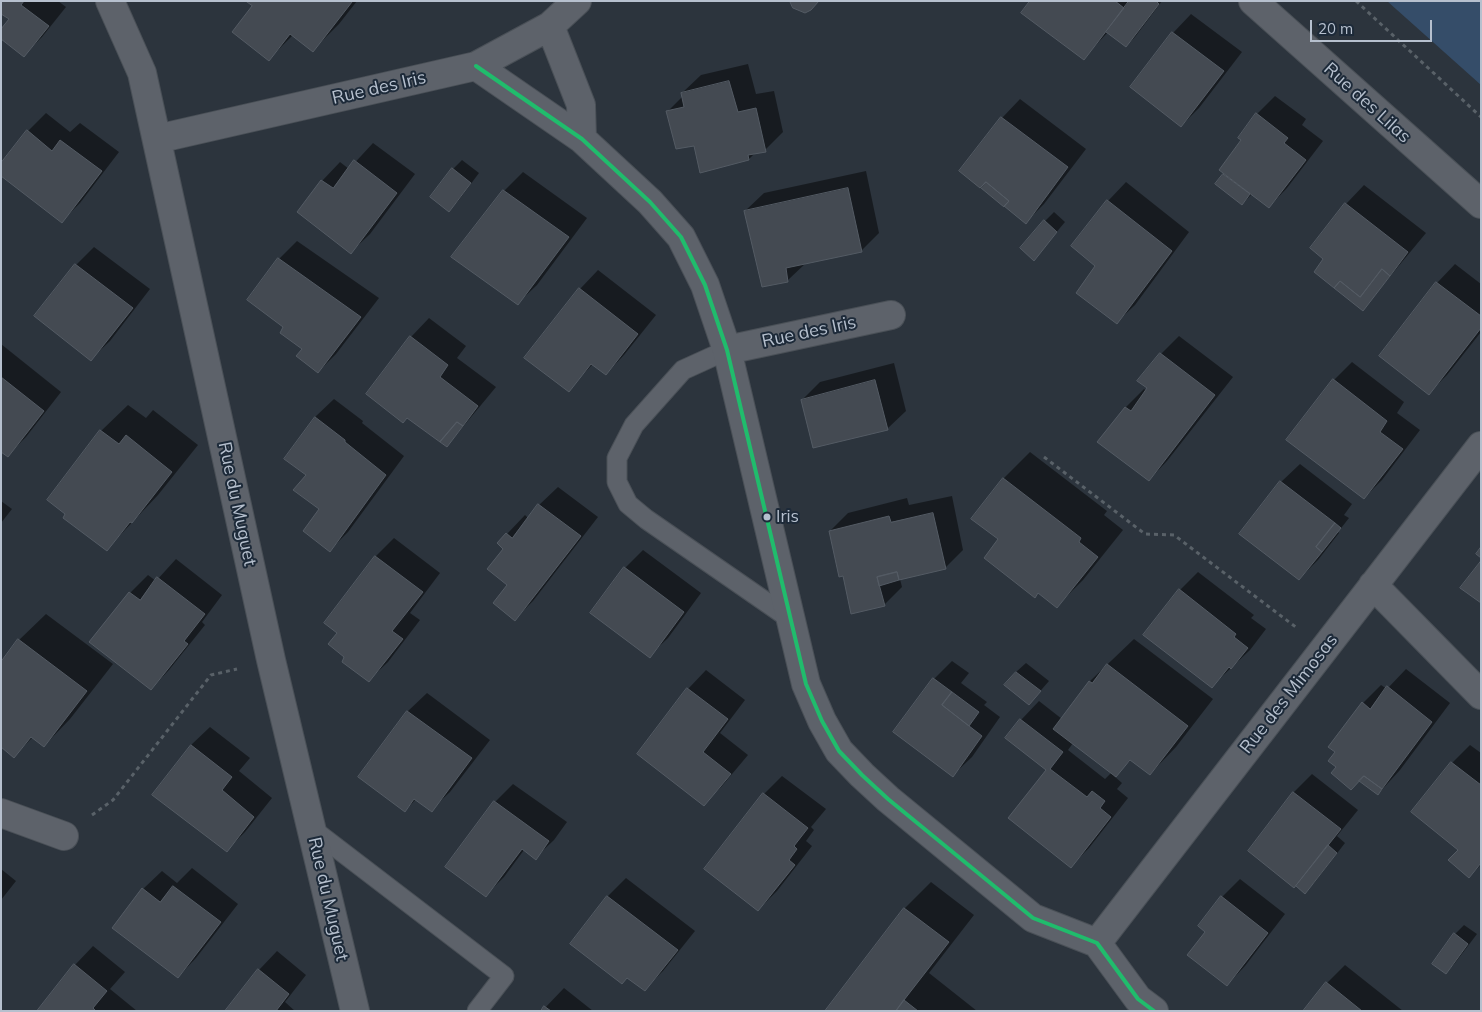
<!DOCTYPE html>
<html>
<head>
<meta charset="utf-8">
<style>
	body { margin:0 }
	#map { position:relative; width:1482px; height:1012px; overflow:hidden; background:#2c343d; font-family:Mulish,sans-serif }
	canvas { display:block }
	.frame { position:absolute; inset:0; border:2px solid #b6c0ce; pointer-events:none }
	.scale { position:absolute; left:1310px; top:20px; width:122px; height:22px; box-sizing:border-box; border:2px solid #b6c0ce; border-top:0; padding-left:6px; font-size:15px; line-height:18px; white-space:nowrap; color:#b6c0ce; -webkit-text-stroke:4px #1d2a39; paint-order:stroke }
</style>
</head>
<body>
<div id="map">
<canvas width="1482" height="1012"></canvas>
<div class="frame"></div>
<div class="scale">20 m</div>
</div>
<script>
const g = document.querySelector('canvas').getContext('2d');
g.lineJoin = 'round';
function paint(path, color) { g.fillStyle = color; g.fill(path, 'evenodd'); }
function stroke(path, color, width, dash) { g.strokeStyle = color; g.lineWidth = width; g.lineCap = dash ? 'butt' : 'round'; g.setLineDash(dash || []); g.stroke(path); }
function write(font, color, halo, rows, align = 'center') {
  g.font = font + ' Mulish,sans-serif'; g.lineWidth = 4; g.setLineDash([]); g.textBaseline = 'middle'; g.strokeStyle = halo; g.fillStyle = color; for (const [text, x, y, turn = 0] of rows) {
    g.save(); g.translate(x, y); g.rotate((+turn || 0) * Math.PI / 180); g.textAlign = isNaN(turn) ? turn : align; if (halo) g.strokeText(text, 0, 0); g.fillText(text, 0, 0); g.restore();
  }
}
const water = new Path2D(`
	M1387,1H1481V85Z`);
const shadow = new Path2D(`
	M1,1H58L66,7L42,37L24,55L10,19Z
	M248,1H357L339,24L313,50L293,35L269,59L254,6Z
	M1031,1H1162L1135,37L1126,46L1108,32L1083,59Z
	M1191,14L1242,52L1199,108L1181,126L1132,87L1173,33Z
	M748,64L756,94L774,91L783,132L765,150L755,153L749,159L701,172L695,144L668,111L683,96L682,93L701,75Z
	M1275,96L1306,119L1302,125L1323,141L1287,188L1269,207L1252,194L1242,204L1216,184L1225,173L1257,114Z
	M1020,99L1086,149L1044,204L1026,222L960,171L1002,118Z
	M46,113L70,132L80,123L119,152L80,203L62,221L28,131Z
	M373,143L415,174L370,234L351,252L322,181L340,162L349,169Z
	M462,160L479,173L458,201L449,210L453,169Z
	M866,171L879,233L861,251L806,263L788,280L763,285L745,211L764,193Z
	M523,172L587,218L537,285L518,303L453,256L504,191Z
	M1126,182L1189,232L1135,305L1116,323L1097,266L1073,246L1108,201Z
	M1364,185L1426,233L1363,309L1325,259L1312,248L1346,204Z
	M1054,212L1065,222L1034,259L1045,221Z
	M297,241L379,298L336,354L318,372L304,349L285,327L279,259Z
	M94,247L150,289L110,341L91,359L76,265Z
	M1455,264L1481,284V332L1447,375L1429,393L1437,283Z
	M598,270L656,315L624,355L606,374L593,364L568,390L580,289Z
	M429,318L466,346L457,358L496,387L447,446L408,416L367,394L411,337Z
	M1179,336L1233,377L1167,461L1149,480L1099,442L1126,407L1144,389L1147,391L1161,354Z
	M1,344L61,392L26,437L7,456L1,451Z
	M1352,362L1404,402L1397,413L1420,430L1382,480L1364,498L1334,380Z
	M894,363L906,411L887,429L802,400L820,382Z
	M334,399L363,421L362,423L404,456L348,532L330,550L320,509L307,474L286,459L315,417Z
	M128,405L146,418L153,410L198,445L158,495L107,549L49,500L101,431Z
	M1030,452L1107,511L1104,515L1123,530L1083,580L1057,606L1000,539L973,518L1004,478Z
	M1300,464L1352,504L1344,515L1349,518L1338,532L1339,533L1318,560L1299,579L1281,482Z
	M558,487L598,517L533,601L515,619L509,585L507,534L525,515L529,519L539,505Z
	M952,496L963,550L945,568L900,579L902,587L884,605L844,575L830,531L848,513L907,498L909,505Z
	M1,501L12,509L1,523Z
	M394,538L440,573L410,613L420,620L388,662L369,680L346,656L339,633L326,623L376,556Z
	M643,550L701,593L668,638L649,656L625,568Z
	M176,559L222,595L202,622L205,625L169,670L151,689L130,593L148,575L156,581Z
	M1198,572L1254,615L1251,618L1266,629L1250,650L1212,686L1180,590Z
	M46,614L113,664L70,719L44,746L33,737L14,756L19,640Z
	M1134,639L1213,699L1176,747L1150,774L1131,760L1114,776L1122,783L1117,789L1128,798L1089,848L1071,866L1048,770L1021,720L1039,701L1062,719L1090,681ZM1073,743L1112,772L1105,779L1068,750Z
	M952,661L969,673L961,683L987,702L984,705L1000,717L972,757L953,775L934,679Z
	M1026,663L1049,681L1029,704L1016,672Z
	M1406,669L1450,703L1400,770L1378,794L1338,767L1337,752L1330,746L1363,703L1381,685L1387,689Z
	M706,670L745,700L720,733L748,755L722,786L704,804L639,753L688,689Z
	M427,693L490,740L450,792L431,810L416,799L405,811L360,777L408,711Z
	M210,727L250,758L239,771L272,798L245,832L227,850L191,745Z
	M1470,745L1481,753V865L1469,876L1459,849L1452,763Z
	M1312,774L1358,810L1337,836L1345,843L1314,883L1305,892L1249,851L1294,792Z
	M782,776L826,809L811,827L814,830L806,841L812,846L777,891L758,910L764,794Z
	M513,784L567,822L554,840L535,858L524,850L504,877L486,895L495,802Z
	M192,868L238,904L196,958L178,977L143,889L162,871L177,883Z
	M1,869L16,881L1,900Z
	M626,878L695,931L663,971L644,990L627,977L571,944L608,896Z
	M1240,879L1285,914L1245,966L1227,985L1207,931L1200,925L1222,897Z
	M931,882L974,915L929,973L977,1011H826L905,908Z
	M1464,925L1477,934L1455,963L1446,973L1455,934Z
	M93,946L125,972L110,989L137,1011H39L75,965Z
	M277,951L306,975L285,1002L295,1011H227L259,970Z
	M1345,965L1403,1011H1304L1327,983Z
	M564,988L593,1011H542Z`);
const building = new Path2D(`
	M1,1H24L21,5L49,26L24,57L1,39V29L9,19L1,14Z
	M246,1H351L352,2L313,52L290,34L269,61L232,32L252,6Z
	M790,1H819L811,10L805,13L793,8Z
	M1030,1H1115L1124,8L1084,60L1021,13Z
	M1129,1H1156L1159,4L1126,47L1106,32Z
	M1172,32L1224,71L1181,127L1130,87Z
	M729,81L738,112L756,108L766,152L748,155L749,160L700,173L694,146L676,149L666,111L684,107L681,93Z
	M1256,113L1288,138L1284,143L1306,160L1269,208L1219,170L1241,140L1238,138Z
	M1001,117L1068,167L1026,224L1004,206L1009,201L986,182L980,188L959,171Z
	M27,130L52,151L60,140L102,171L62,223L1,176V163Z
	M354,160L397,193L351,254L297,212L321,180L333,188Z
	M452,168L471,183L449,212L430,197Z
	M1223,174L1250,194L1242,205L1215,184Z
	M986,182L1009,201L1004,207L981,188Z
	M848,188L862,252L786,268L788,282L762,287L744,211Z
	M503,190L569,237L518,305L451,257Z
	M1107,200L1172,251L1117,324L1076,293L1095,266L1071,246Z
	M1345,203L1408,252L1390,276L1382,269L1360,297L1340,281L1334,288L1314,272L1323,259L1310,248Z
	M1044,220L1057,232L1034,261L1020,248Z
	M278,258L361,317L318,373L296,356L302,349L280,333L283,327L247,300Z
	M75,264L133,308L91,361L34,316Z
	M1382,269L1390,276L1363,311L1334,288L1340,281L1360,297Z
	M1436,282L1481,316V328L1429,395L1379,356Z
	M579,288L638,334L606,375L591,364L569,392L524,358Z
	M410,336L448,365L440,377L478,406L463,426L457,422L440,442L407,418L403,423L366,394Z
	M1160,353L1215,395L1149,481L1097,442L1125,407L1131,411L1147,388L1137,381Z
	M1,377L44,411L8,457L1,452Z
	M1333,379L1387,421L1380,432L1403,449L1364,499L1286,440Z
	M875,380L888,430L813,448L801,400Z
	M315,417L345,440V442L386,475L330,552L303,531L319,509L293,490L306,475L284,459Z
	M457,422L463,426L447,447L440,442Z
	M100,430L119,444L126,435L172,472L132,523L130,522L107,551L63,518L65,514L47,500Z
	M1003,478L1081,538L1079,542L1098,557L1057,608L1038,593L1035,598L984,558L998,539L971,519Z
	M1280,481L1335,523L1316,547L1322,552L1299,580L1239,534Z
	M538,504L581,536L515,621L493,603L507,585L487,569L503,549L497,543L506,533L512,538Z
	M933,513L946,569L899,580L897,572L877,577L885,606L851,614L843,576L839,577L829,531L889,516L891,522Z
	M1335,523L1341,528L1322,552L1316,547Z
	M1481,547V558L1476,554Z
	M375,556L423,592L392,631L403,639L369,682L342,662L344,657L328,644L337,633L324,623Z
	M1481,561V603L1460,588Z
	M624,567L684,612L650,658L590,613Z
	M897,572L899,580L879,586L877,577Z
	M157,577L205,614L184,641L188,644L151,690L89,642L129,592L140,600Z
	M1179,589L1236,634L1234,637L1248,648L1231,669L1229,667L1212,688L1143,635Z
	M18,639L87,691L44,747L31,737L14,758L1,747V662Z
	M1107,664L1188,726L1150,775L1130,760L1116,777L1053,729L1089,681L1092,683Z
	M1016,672L1041,691L1029,705L1004,685Z
	M933,678L952,692L942,705L982,736L953,777L893,732Z
	M1387,686L1432,722L1382,789L1364,776L1351,790L1331,773L1336,767L1328,761L1335,752L1328,747L1362,702L1370,709Z
	M687,688L728,719L703,752L731,774L704,806L637,754Z
	M952,692L979,712L969,726L942,705Z
	M407,711L472,758L432,812L414,799L405,812L358,777Z
	M1020,719L1063,752L1050,769L1087,797L1092,791L1105,801L1100,808L1111,817L1071,868L1008,818L1046,770L1005,738Z
	M191,745L232,777L222,790L254,817L227,852L152,795Z
	M1451,762L1481,785V863L1469,878L1448,860L1458,850L1411,812Z
	M1364,776L1382,789L1378,795L1359,781Z
	M1293,792L1341,829L1294,888L1248,851Z
	M763,793L808,828L794,846L797,849L789,860L795,865L758,911L704,869Z
	M494,801L549,841L536,860L522,849L486,897L445,867Z
	M1328,845L1337,853L1305,894L1296,886Z
	M173,886L221,922L178,978L112,928L142,888L160,902Z
	M607,896L678,950L645,991L627,978L622,984L570,944Z
	M1221,896L1268,933L1227,986L1187,955L1205,932L1198,926Z
	M904,908L949,942L904,1000L896,1011H825Z
	M1454,933L1468,944L1446,974L1432,964Z
	M74,964L107,991L93,1008L96,1011H37Z
	M258,969L289,994L276,1011H225Z
	M1326,982L1362,1011H1303Z
	M904,1000L918,1011H896Z
	M544,1006L551,1011H541Z`);
const path = new Path2D(`
	M1356,1L1481,117
	M1044,457L1145,534L1174,535L1297,628
	M92,815L113,800L211,675L237,669`);
const lane = new Path2D(`
	M727,350L683,370L634,425L617,458V482L628,504L646,519L789,618
	M312,829L504,976L477,1011`);
const street = new Path2D(`
	M110,1L142,73L271,660L355,1011
	M1253,1L1481,204
	M550,26L581,105L582,139
	M476,66L582,139L650,202L681,237L705,285L727,350L806,684L822,721L839,751L862,775L888,799L1033,918L1097,943L1138,999L1154,1011
	M157,139L476,66L550,26L577,1
	M727,350L891,315
	M1373,585L1481,695
	M1,813L64,836
	M1097,943L1481,446`);
const bus1 = new Path2D(`
	M476,66L582,139L650,202L681,237L705,285L727,350L806,684L822,721L839,751L862,775L888,799L1033,918L1097,943L1138,999L1154,1011`);
const markers = [
	[767,517,4.5,"#b6c0ce"]
];
const busNames = [
	["Iris",776,517]
];
const streetNames = [
	["Rue des Iris",379,88,-13],
	["Rue des Lilas",1367,103,42],
	["Rue des Iris",809,332,-12],
	["Rue du Muguet",237,504,78],
	["Rue des Mimosas",1289,694,-52],
	["Rue du Muguet",328,899,77]
];
paint(water, '#354d69');
paint(shadow, '#0007');
paint(building, '#444a52');
stroke(building, '#545b64', 1);
stroke(lane, '#4a5057', 21);
stroke(street, '#4a5057', 30);
stroke(path, '#596168', 3, [4, 4]);
stroke(lane, '#5d626a', 19);
stroke(street, '#5d626a', 28);
stroke(bus1, '#20bc6c', 4);
for (const [x, y, r, color] of markers) { const dot = new Path2D(); dot.arc(x, y, r, 0, 2 * Math.PI); g.fillStyle = color; g.fill(dot); stroke(dot, '#1d2a39', 2); }
write('17px', '#b6c0ce', '#1d2a39', busNames, 'left');
write('18px', '#b6c0ce', '#1d2a39', streetNames);
</script>
</body>
</html>
